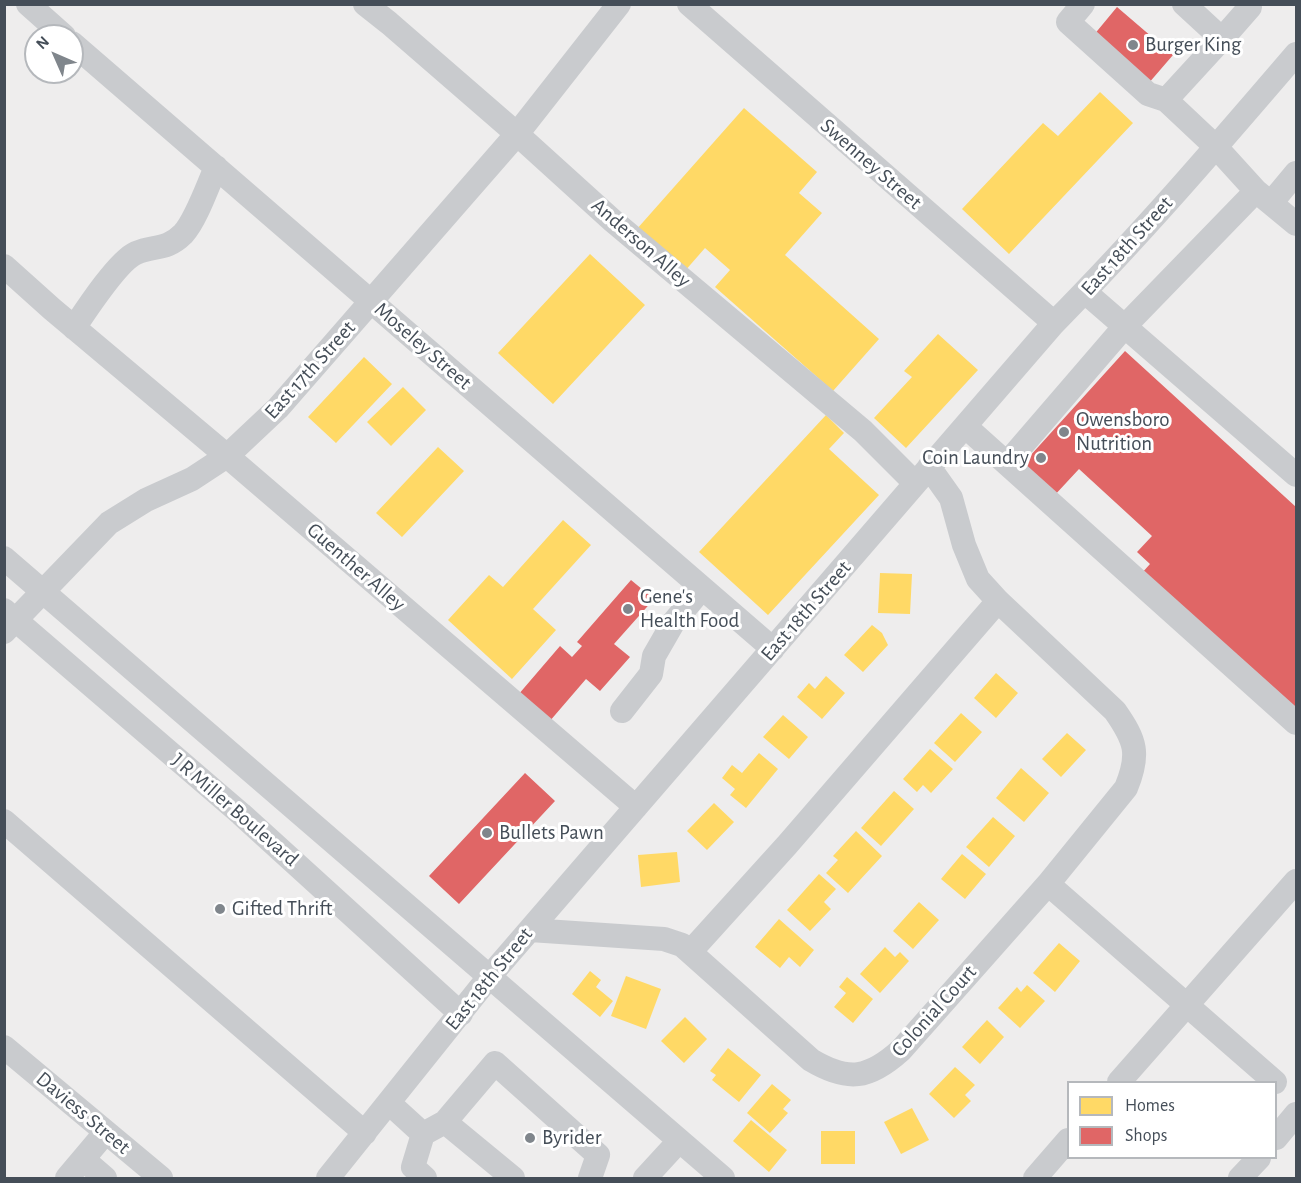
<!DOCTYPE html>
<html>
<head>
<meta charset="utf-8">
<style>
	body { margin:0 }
	#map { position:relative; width:1301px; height:1183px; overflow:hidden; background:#eeeded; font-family:"Alegreya Sans",sans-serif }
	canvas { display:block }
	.frame { position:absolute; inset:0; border:6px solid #454e58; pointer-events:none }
	.legend { position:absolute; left:1067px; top:1081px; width:210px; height:78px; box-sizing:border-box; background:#fff; border:2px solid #b5b8bc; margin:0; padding:8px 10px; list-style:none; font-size:18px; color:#454e58 }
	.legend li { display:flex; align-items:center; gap:12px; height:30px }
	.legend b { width:30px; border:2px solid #b5b8bc }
	.north { position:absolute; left:24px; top:24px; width:60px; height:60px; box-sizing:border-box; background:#fff; border:2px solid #b5b8bc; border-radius:50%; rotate:315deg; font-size:16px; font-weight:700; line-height:24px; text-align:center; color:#454e58 }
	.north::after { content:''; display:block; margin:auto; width:21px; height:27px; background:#80868c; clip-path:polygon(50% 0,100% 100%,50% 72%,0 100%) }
</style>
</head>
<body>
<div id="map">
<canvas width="1301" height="1183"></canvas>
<div class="frame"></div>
<ul class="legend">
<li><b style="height:16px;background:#ffd966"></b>Homes</li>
<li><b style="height:16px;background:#e06666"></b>Shops</li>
</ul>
<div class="north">N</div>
</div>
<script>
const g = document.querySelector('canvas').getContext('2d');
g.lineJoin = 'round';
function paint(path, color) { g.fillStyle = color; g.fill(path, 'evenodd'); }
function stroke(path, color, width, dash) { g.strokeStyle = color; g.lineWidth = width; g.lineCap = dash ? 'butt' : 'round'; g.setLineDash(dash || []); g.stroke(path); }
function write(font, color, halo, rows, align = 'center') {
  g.font = font + ' "Alegreya Sans",sans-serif'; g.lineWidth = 6; g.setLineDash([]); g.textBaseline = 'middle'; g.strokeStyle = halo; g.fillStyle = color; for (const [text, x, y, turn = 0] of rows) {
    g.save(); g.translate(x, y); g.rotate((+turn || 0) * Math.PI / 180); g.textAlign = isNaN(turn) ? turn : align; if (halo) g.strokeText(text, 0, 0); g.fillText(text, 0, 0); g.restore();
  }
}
const homes = new Path2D(`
	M1100,92L1133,123L1009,254L962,209L1043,123L1058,136Z
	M744,108L817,172L799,193L822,213L785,255L879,339L833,391L715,287L730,270L705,248L684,272L636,230Z
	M590,254L645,305L553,404L498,353Z
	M938,334L978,370L906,448L874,418L912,377L904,371Z
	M364,357L392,384L336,443L308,417Z
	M403,387L426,410L391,446L367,422Z
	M826,415L844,433L829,449L879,495L768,615L699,552Z
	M438,447L464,471L402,537L376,513Z
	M563,520L591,545L533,609L556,630L512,679L448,620L489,575L503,587Z
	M880,573L912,574L910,614L878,613Z
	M872,625L882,633L888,645L863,672L844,655Z
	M996,673L1018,693L996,718L974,698Z
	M826,676L845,693L822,719L797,697L809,683L815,689Z
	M961,713L982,732L955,762L934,743Z
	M783,715L808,737L789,759L763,737Z
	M1067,733L1086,750L1061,777L1042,759Z
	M930,749L953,769L931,793L923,785L917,792L903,779Z
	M759,753L778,769L746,808L730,795L735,789L722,778L732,765L742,773Z
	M1021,768L1049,793L1024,822L996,798Z
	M894,791L914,809L881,846L861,828Z
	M714,803L734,822L707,850L687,831Z
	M993,817L1015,836L989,867L966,847Z
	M856,831L882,856L848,893L826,873L838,860L833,856Z
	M677,852L680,882L641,887L638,855Z
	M962,854L986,874L965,899L941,879Z
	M819,874L836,889L824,902L831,909L810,931L787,910Z
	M919,902L939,920L913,949L893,931Z
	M779,919L814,950L800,967L789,957L780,968L755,947Z
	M1059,943L1080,961L1055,992L1033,973Z
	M885,947L895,957L900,952L909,961L880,993L860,974Z
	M590,971L601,980L596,987L613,1001L600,1017L572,994Z
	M626,976L661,989L646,1029L611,1016Z
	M847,977L873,999L853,1023L834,1007L846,993L839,987Z
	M1027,985L1045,1001L1020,1028L998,1008L1017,987L1021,992Z
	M685,1017L707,1039L684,1063L661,1041Z
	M987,1020L1004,1037L980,1064L962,1047Z
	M728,1048L761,1075L739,1102L712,1080L716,1075L710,1071Z
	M955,1067L975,1085L965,1095L971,1101L954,1118L929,1094Z
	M772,1084L791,1100L783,1109L788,1113L770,1133L747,1113Z
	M912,1108L929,1140L901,1154L884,1122Z
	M751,1120L787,1150L769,1172L733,1141Z
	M821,1131H855V1164H821Z`);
const shops = new Path2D(`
	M1117,7L1173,55L1148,84L1093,36Z
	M1125,351L1296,507V716L1141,574L1150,564L1137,552L1152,536L1079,469L1053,497L1020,467Z
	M631,580L654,599L614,644L630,657L600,691L586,679L549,722L518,695L560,646L572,657L582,646L577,642Z
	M525,773L555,801L459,904L429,876Z`);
const minor = new Path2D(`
	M28,4L64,36
	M365,4L389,23L517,134L613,221L863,431L915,483
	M689,4L1054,323
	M1083,4L1068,22L1148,94L1166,100
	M1184,4L1222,39L1166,100L1216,147L1256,191L1296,224
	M1222,39L1250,7L1248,4
	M72,43L773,649
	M1271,203L1296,173
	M4,266L52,309L227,456L636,807
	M1085,292L1296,475
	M74,328C86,310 118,261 136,253C154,245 166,251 183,234C196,220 208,185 216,167
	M966,427L1296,723
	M1007,463L1125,326L1256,191
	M4,558L723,1178
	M4,610L241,814L461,1014
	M4,632L109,523L146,500L192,479L227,456L278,408L517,134L619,4
	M622,711L651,674L654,656L673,623L702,588
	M4,821L365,1133
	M1048,884L1275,1082
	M530,930L664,939L682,945L811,1060C848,1082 869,1079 901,1050L1048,884L1126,788C1140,754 1136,741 1115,711L998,601L978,579L964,545L951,498L929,467
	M691,951L787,845L998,601
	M4,1047L161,1178
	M1119,1082L1296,881
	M389,1103L423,1134L413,1167L425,1178
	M445,1122L513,1178
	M423,1134L445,1122L495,1063L598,1155L590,1178
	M1276,1138L1296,1114
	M83,1159L105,1178
	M67,1178L105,1133
	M328,1178L489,977L1054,323C1139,237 1218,145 1296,54
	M645,1178L679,1141
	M1035,1178L1068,1140
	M1240,1178L1259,1158`);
const markers = [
	[1133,45,6,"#80868c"],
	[1064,432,6,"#80868c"],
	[1041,458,6,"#80868c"],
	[628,609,6,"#80868c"],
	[487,833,6,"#80868c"],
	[220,909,6,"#80868c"],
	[530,1138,6,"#80868c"]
];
const poiNames = [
	["Burger King",1145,45],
	["Owensboro",1076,420],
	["Nutrition",1076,444],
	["Coin Laundry",1029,458,"right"],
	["Gene's",640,597],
	["Health Food",640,621],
	["Bullets Pawn",499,833],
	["Gifted Thrift",232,909],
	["Byrider",542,1138]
];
const streetNames = [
	["Swenney Street",871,164,41],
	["Anderson Alley",641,243,41],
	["East 18th Street",1127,246,-48],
	["Moseley Street",423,346,41],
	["East 17th Street",310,370,-48],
	["Guenther Alley",356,567,41],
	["East 18th Street",806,611,-49],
	["J R Miller Boulevard",235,810,41],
	["East 18th Street",489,979,-51],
	["Colonial Court",934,1011,-48],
	["Daviess Street",83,1113,40]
];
paint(homes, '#ffd966');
paint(shops, '#e06666');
stroke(minor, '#c9cbce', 24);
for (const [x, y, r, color] of markers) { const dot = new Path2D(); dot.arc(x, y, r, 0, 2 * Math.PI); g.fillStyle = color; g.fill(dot); stroke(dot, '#fff', 2); }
write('21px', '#454e58', '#fff', poiNames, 'left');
write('21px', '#454e58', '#fff', streetNames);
</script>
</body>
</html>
